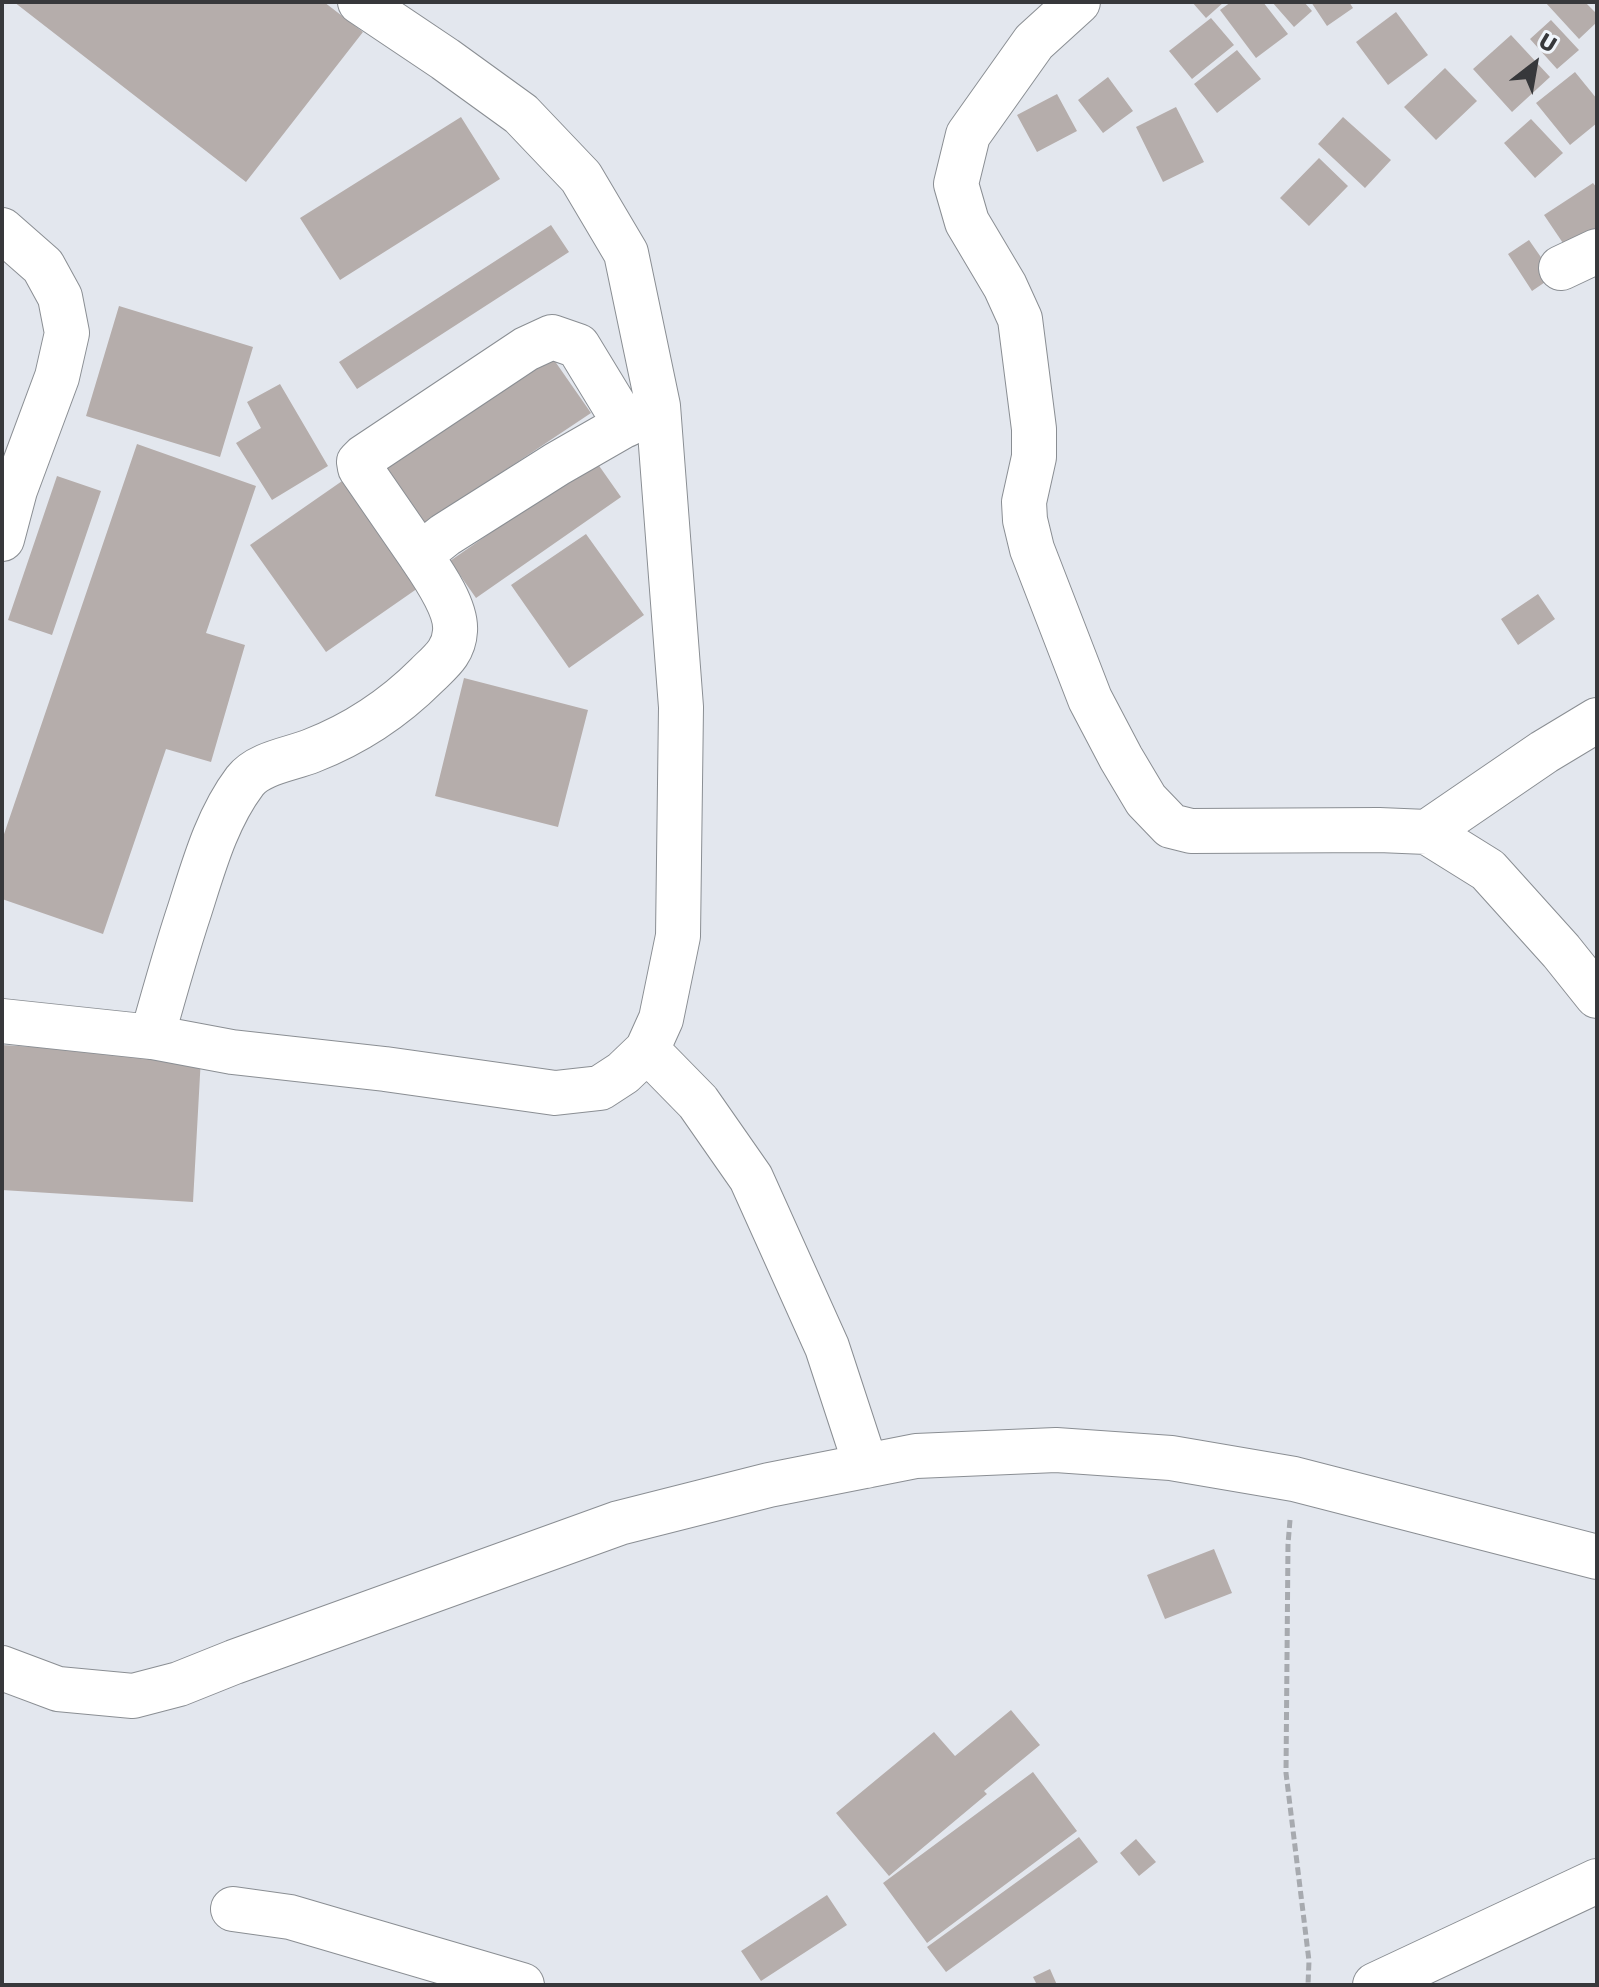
<!DOCTYPE html>
<html>
<head>
<meta charset="utf-8">
<style>
	body { margin:0 }
	#map { position:relative; width:1599px; height:1987px; overflow:hidden; background:#e3e7ee; font-family:Rubik,sans-serif }
	canvas { display:block }
	.frame { position:absolute; inset:0; border:4px solid #37383b; pointer-events:none }
	.north { position:absolute; left:1495px; top:24px; width:80px; height:80px; -webkit-text-stroke:6px #f0f5fb; paint-order:stroke; rotate:31deg; font-size:22px; font-weight:700; line-height:32px; text-align:center; color:#37383b }
	.north::after { content:''; display:block; margin:auto; width:28px; height:36px; background:#37383b; clip-path:polygon(50% 0,100% 100%,50% 72%,0 100%) }
</style>
</head>
<body>
<div id="map">
<canvas width="1599" height="1987"></canvas>
<div class="frame"></div>
<div class="north">U</div>
</div>
<script>
const g = document.querySelector('canvas').getContext('2d');
g.lineJoin = 'round';
function paint(path, color) { g.fillStyle = color; g.fill(path, 'evenodd'); }
function stroke(path, color, width, dash) { g.strokeStyle = color; g.lineWidth = width; g.lineCap = dash ? 'butt' : 'round'; g.setLineDash(dash || []); g.stroke(path); }
const building = new Path2D(`
	M14,2H324L363,32L246,182Z
	M1192,2H1224L1206,18Z
	M1231,2H1263L1288,34L1256,58L1220,10Z
	M1272,2H1304L1312,11L1294,27Z
	M1311,2H1349L1353,8L1327,26Z
	M1545,2H1585L1597,14V22L1579,39Z
	M1396,12L1428,55L1388,85L1356,42Z
	M1211,18L1234,45L1192,79L1169,51Z
	M1551,20L1579,50L1557,69L1530,39Z
	M1511,35L1550,77L1512,112L1473,69Z
	M1237,50L1261,79L1217,113L1194,84Z
	M1445,68L1477,101L1436,140L1404,107Z
	M1575,72L1597,99V123L1570,145L1536,103Z
	M1108,77L1133,111L1103,133L1078,100Z
	M1057,94L1077,131L1037,152L1017,115Z
	M1176,107L1204,162L1163,182L1136,127Z
	M461,117L500,179L340,280L300,218Z
	M1343,117L1391,160L1365,188L1318,144Z
	M1531,119L1563,153L1535,178L1504,143Z
	M1319,158L1348,186L1309,226L1280,198Z
	M1593,183L1597,188V230L1567,249L1544,215Z
	M551,225L569,252L357,389L339,362Z
	M1529,240L1554,276L1532,291L1508,254Z
	M119,306L253,347L220,457L86,416Z
	M552,357L591,413L423,525L384,470Z
	M280,384L328,466L272,500L236,443L261,428L247,402Z
	M137,444L256,486L206,633L245,645L211,762L166,749L103,934L2,899V840Z
	M595,460L621,497L476,598L450,561Z
	M57,476L101,491L52,635L8,620Z
	M345,479L421,586L326,652L250,545Z
	M586,534L644,615L569,668L511,585Z
	M1538,594L1555,619L1518,645L1501,619Z
	M464,678L588,710L558,827L435,796Z
	M2,1045L201,1057L193,1202L2,1190Z
	M1214,1549L1232,1593L1165,1619L1147,1575Z
	M1011,1710L1040,1745L984,1791L987,1794L889,1876L836,1813L934,1732L955,1756Z
	M1033,1772L1077,1831L927,1943L883,1883Z
	M1079,1837L1098,1862L946,1972L927,1947Z
	M1136,1839L1156,1862L1139,1876L1120,1853Z
	M827,1895L847,1925L761,1981L741,1951Z
	M1050,1969L1057,1985H1037L1033,1977Z`);
const path = new Path2D(`
	M1290,1520L1288,1544L1286,1773L1309,1961L1308,1985`);
const minor = new Path2D(`
	M1078,2L1034,42L968,135L956,184L967,222L1005,286L1020,319L1034,429V457L1024,502L1025,520L1032,549L1090,699L1121,758L1146,800L1171,826L1191,831L1379,830L1427,832L1488,870L1561,951L1597,996
	M2,230L43,266L60,297L67,333L57,377L15,490L2,539
	M1561,268L1597,251
	M420,555L360,468L359,462L364,457L526,349L552,337L578,346L626,425
	M1427,832L1544,752L1597,720
	M2,1021L152,1037L232,1052L385,1069L555,1093L600,1088L623,1073L647,1050L661,1019L678,936L681,707L658,406L626,253L581,177L521,114L445,59L360,2
	M152,1037C164,994 176,951 190,909C204,865 217,818 245,781C259,763 291,759 311,751C355,734 393,709 427,675C440,662 454,652 455,631C457,608 433,574 420,555L445,535L557,464L658,406
	M647,1050L698,1102L751,1178L827,1347L866,1466
	M2,1668L58,1689L133,1696L179,1684L234,1662L619,1523L769,1485L916,1456L1056,1450L1171,1458L1294,1479L1597,1557
	M233,1909L290,1917L522,1985
	M1375,1985L1597,1881`);
paint(building, '#b5adab');
stroke(minor, '#8a8e93', 46);
stroke(path, '#a7aaaf', 5, [8, 4]);
stroke(minor, '#fff', 44);
</script>
</body>
</html>
